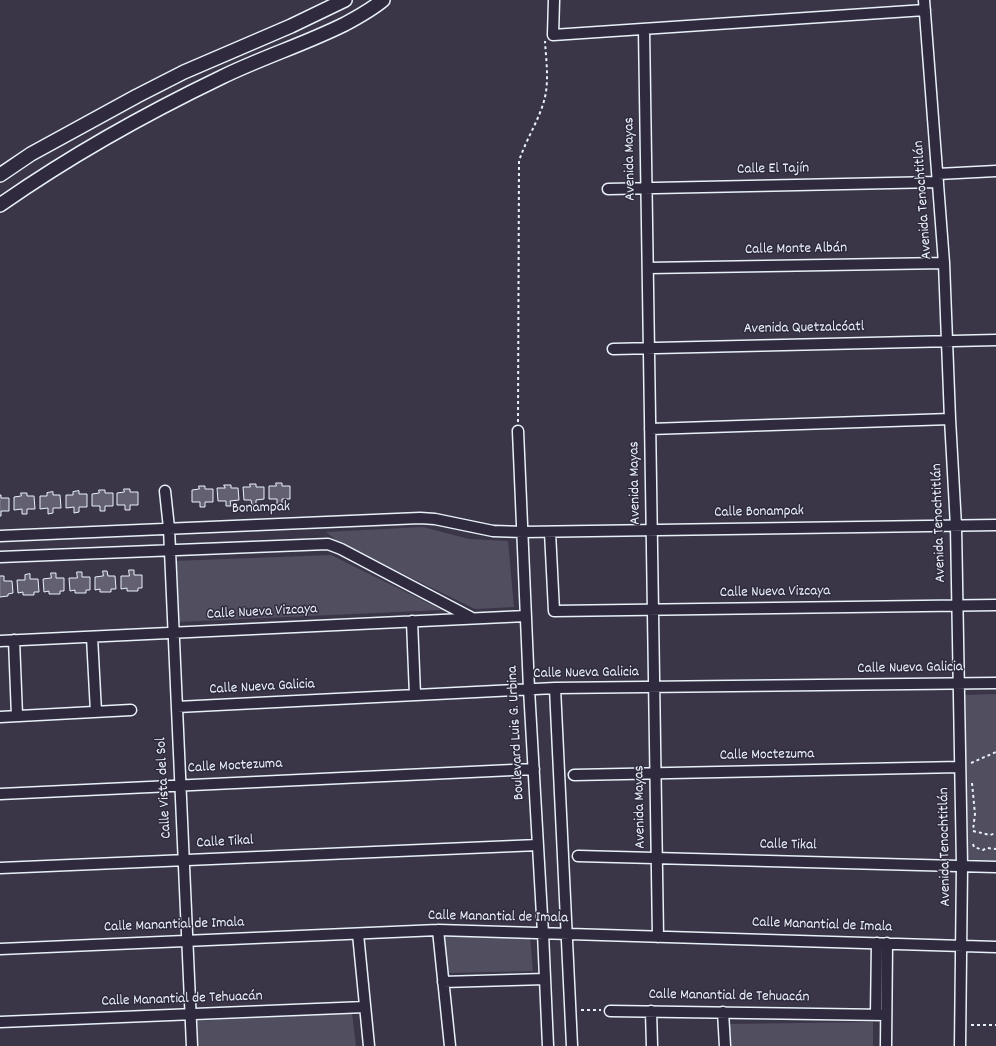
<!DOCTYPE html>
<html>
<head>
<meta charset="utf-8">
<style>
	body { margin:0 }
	canvas { display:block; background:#3a3648 }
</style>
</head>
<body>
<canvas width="996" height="1046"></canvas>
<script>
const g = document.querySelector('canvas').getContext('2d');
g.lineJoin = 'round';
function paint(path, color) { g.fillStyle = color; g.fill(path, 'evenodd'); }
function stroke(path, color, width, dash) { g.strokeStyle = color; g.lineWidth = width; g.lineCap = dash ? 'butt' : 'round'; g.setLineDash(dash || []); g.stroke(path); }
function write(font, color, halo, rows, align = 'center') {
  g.font = font + ' Dekko,sans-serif'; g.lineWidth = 3; g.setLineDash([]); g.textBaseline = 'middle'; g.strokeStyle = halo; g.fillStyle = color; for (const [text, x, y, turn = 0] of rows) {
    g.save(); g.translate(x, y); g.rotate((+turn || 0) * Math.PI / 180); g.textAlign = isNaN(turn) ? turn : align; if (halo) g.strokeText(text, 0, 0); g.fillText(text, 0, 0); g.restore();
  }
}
const green = new Path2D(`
	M423,527L469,539L508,541L514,607L475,609L338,542L326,532Z
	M331,555L442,610L177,622L174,561Z
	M996,694V861H965L962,695Z
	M440,936L530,937L533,971L445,973Z
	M352,1013L356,1046H197L196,1021Z
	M873,1022V1046H729V1024Z`);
const building = new Path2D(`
	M276,483H282V486H290V499H282V504H277V499H269V486H276Z
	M250,484H256V487H264V499L256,500V505H252L251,500H244L243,487H250Z
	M224,485H231V488H238L239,500L230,501L231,506H226V501H218L217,488H225Z
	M199,486H205V489H213V502H205V507H200V502H192V490L199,489Z
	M124,489H130V492H138V505H130V510H125V505H117V493L124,492Z
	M99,490H105V493H113V506H105V511H100V506H92V494L99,493Z
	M79,491V494H87V507H79V512L74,513V507L66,508V495H73V492Z
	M53,492V495H60L61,508H53V513L48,514V508L40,509V496H47V493Z
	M21,493H27V496H34L35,509H27V514H22V509L14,510V497L21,496Z
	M0,495H1V498H9V511H1V516H0Z
	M129,570H134V575H142V588H138V591H127V588L121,589V576H129Z
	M103,571H107L108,576H115L116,589H111V592H100V589L95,590V577L103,576Z
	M77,572H82V577H90V590H86V593H75V590L70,591L69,578H77Z
	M51,573H56V578H64V591H60V594H49V591L44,592L43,579L51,578Z
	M30,574V579H38L39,592H34V595H23V592L18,593L17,580H25V575Z
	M0,576H4V581H12L13,593L8,594V596L0,597Z`);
const path = new Path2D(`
	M518,422L519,161C526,139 540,119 545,97C549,79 546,59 545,41
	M971,763L996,752
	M972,783L975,814L973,830
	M973,831L990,835L996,833
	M973,844L974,847L983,850L987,848L996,849
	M581,1010H601
	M971,1025H996`);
const minor = new Path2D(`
	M554,0L553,35L925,10
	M924,0L944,263L950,419L956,526L962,866L960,1046
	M644,29L658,937
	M938,174L996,171
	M608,189L938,182
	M648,268L944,263
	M613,349L996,340
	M650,429L950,419
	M518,431L529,689L543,933L548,1046
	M165,491L169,528L192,1046
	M550,532L554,611L996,605
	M0,536L420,518L435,519L493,531L523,532L996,525
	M0,557L328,544L341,549L472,618
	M412,621L415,695
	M92,637L96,712
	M14,640L17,716
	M0,641L526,616
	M555,688L572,1046
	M177,707L555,688L996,683
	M0,717L131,710
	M574,775L960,767
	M0,794L534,769
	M578,856L996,867
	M0,868L538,845
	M438,930L450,1046
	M358,934L369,1046
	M0,949L438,930L996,947
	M443,982L545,979
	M610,1011L886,1015
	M651,1011L652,1046
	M723,1012L725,1046
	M876,1015L877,943
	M0,1022L365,1007
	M886,1046L887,943`);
const tertiary = new Path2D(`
	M0,175L31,154L137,96L184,72L291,26L345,0
	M0,205C70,156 145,114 222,77C263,57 305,44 345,24C358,17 371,10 383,0`);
const streetNames = [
	["Avenida Mayas",631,159,-91],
	["Calle El Tajín",773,170,-1],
	["Avenida Tenochtitlán",924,200,-94],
	["Calle Monte Albán",796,250,-1],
	["Avenida Quetzalcóatl",804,329,-1],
	["Avenida Mayas",636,483,-91],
	["Bonampak",261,509,-2],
	["Calle Bonampak",759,513,-1],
	["Avenida Tenochtitlán",940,523,-92],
	["Calle Nueva Vizcaya",775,593,-1],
	["Calle Nueva Vizcaya",262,613,-3],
	["Calle Nueva Galicia",910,669,-1],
	["Calle Nueva Galicia",586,674,-1],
	["Calle Nueva Galicia",262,688,-3],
	["Boulevard Luis G. Urbina",517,733,-93],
	["Calle Moctezuma",767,756,-1],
	["Calle Moctezuma",235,767,-3],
	["Calle Vista del Sol",165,788,-93],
	["Avenida Mayas",641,807,-91],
	["Calle Tikal",225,843,-3],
	["Calle Tikal",788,846,1],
	["Avenida Tenochtitlán",946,847,-91],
	["Calle Manantial de Imala",498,918,1],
	["Calle Manantial de Imala",174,926,-2],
	["Calle Manantial de Imala",822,926,2],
	["Calle Manantial de Tehuacán",729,997,1],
	["Calle Manantial de Tehuacán",182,1000,-2]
];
paint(green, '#504e5f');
paint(building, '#636171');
stroke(building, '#e8f1f8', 1);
stroke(minor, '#e8f1f8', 13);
stroke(tertiary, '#e8f1f8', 16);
stroke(path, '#e8f1f8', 2, [3, 3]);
stroke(minor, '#2f2a3d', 10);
stroke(tertiary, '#2f2a3d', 13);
write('15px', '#e8f1f8', '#2f2a3d', streetNames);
</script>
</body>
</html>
